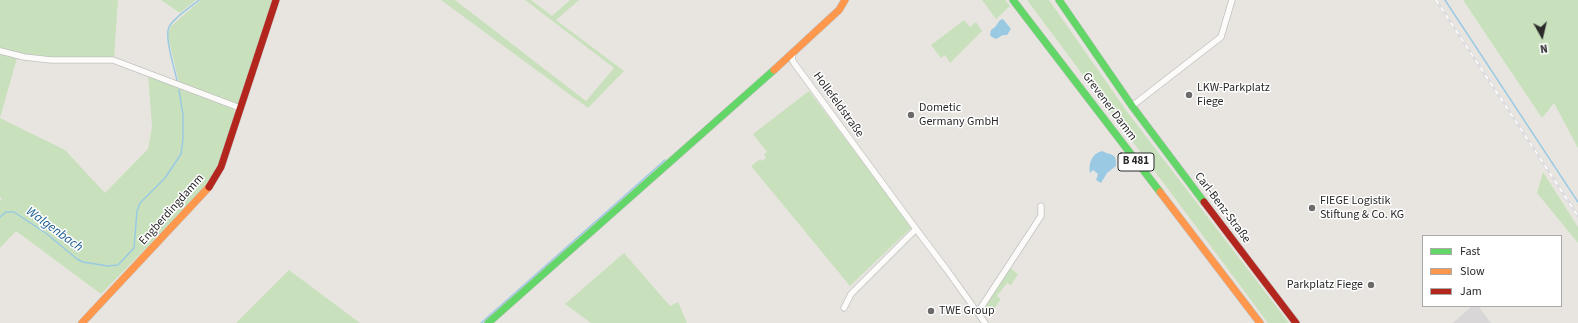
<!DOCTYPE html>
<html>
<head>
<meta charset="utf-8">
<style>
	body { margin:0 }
	#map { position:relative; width:1578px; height:323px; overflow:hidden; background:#e8e5e0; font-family:"Source Sans 3",sans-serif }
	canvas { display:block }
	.legend { position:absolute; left:1422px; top:235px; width:140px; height:72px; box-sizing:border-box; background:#fff; border:1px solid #aaa; margin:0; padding:5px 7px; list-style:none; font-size:12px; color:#2a2a2a }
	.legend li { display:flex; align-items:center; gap:8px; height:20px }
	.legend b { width:20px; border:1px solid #aaa }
	.north { position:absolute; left:1522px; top:16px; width:40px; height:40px; -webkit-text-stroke:3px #fff; paint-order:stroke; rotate:172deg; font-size:11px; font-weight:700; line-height:16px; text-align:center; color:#2a2a2a }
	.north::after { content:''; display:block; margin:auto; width:14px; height:18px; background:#2a2a2a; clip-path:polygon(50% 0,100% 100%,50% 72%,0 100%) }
</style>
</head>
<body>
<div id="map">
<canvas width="1578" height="323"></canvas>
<ul class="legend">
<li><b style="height:5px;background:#63d668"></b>Fast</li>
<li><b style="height:5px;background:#ff974d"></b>Slow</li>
<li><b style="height:5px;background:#b3261e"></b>Jam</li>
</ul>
<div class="north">N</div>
</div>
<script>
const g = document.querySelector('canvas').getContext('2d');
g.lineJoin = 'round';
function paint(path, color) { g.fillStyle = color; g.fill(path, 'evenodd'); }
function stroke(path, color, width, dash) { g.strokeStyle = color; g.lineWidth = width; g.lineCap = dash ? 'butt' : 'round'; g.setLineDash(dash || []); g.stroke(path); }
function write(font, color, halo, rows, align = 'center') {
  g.font = font + ' "Source Sans 3",sans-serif'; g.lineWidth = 3; g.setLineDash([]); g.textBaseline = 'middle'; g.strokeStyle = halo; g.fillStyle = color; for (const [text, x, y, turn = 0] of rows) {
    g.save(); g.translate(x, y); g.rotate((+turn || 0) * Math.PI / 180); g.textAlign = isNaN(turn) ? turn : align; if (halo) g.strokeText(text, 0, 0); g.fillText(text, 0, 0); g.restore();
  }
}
const industrial = new Path2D(`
	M1472,306H1478L1491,323H1453Z`);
const green = new Path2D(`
	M0,0H118L114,58L64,59L24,55L0,49Z
	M161,0H196L180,13Z
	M201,0H273L241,100L238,104H234L179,83L168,36L170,27Z
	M441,0H455L586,101L614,68L525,0H531L552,16L570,0H579L556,20L624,71L588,108Z
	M982,0H1005L1010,6L996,19Z
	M1027,0H1049L1128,113L1289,323H1268Z
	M1463,0H1578V148L1554,103L1542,118Z
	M964,20L970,27L976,22L982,31L950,63L945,55L941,58L931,45Z
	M0,53L17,58L0,118L65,150L105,193L148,149L152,127L148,74L184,88L185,92L189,90L230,107L234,110L235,115L218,166L208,185L101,294L16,231L0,248V200L2,199L0,197Z
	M809,91L912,227L850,286L751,166L760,159L762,161L766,158L764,154L767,152L753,134Z
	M1543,172L1578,227V243L1537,193Z
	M624,253L670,306L678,302L687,323H591L565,304Z
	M1010,268L1018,274L1011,285L1007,283L997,296L1001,299L992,312L983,311L985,306Z
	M289,270L360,323H236Z`);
const water = new Path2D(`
	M1003,19L1011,29L1007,35H1003L996,39L992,37L990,35L991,30L995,27L1000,20Z
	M1102,151C1111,156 1117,152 1116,166L1107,173L1101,183L1096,180L1098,174L1093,170L1090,173C1088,164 1092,153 1102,151Z`);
const stream = new Path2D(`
	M1445,0L1578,202
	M177,81C175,69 164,37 169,27C174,17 191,7 199,0
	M0,217L6,212H14L47,234L77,259L83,262L108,266L118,265L134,248L137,211L140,203L165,178L181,154L183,139V115L179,90
	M481,323L665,160`);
const street = new Path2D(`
	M0,51L24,57L51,60H113L240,108
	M793,53L792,59L794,63L916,229L947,270L985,323
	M1132,106L1221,37L1232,0
	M844,308L851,294L916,229
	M978,312L1041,216V206`);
const fast = new Path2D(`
	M1013,0L1160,192
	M1059,0L1132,106L1204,202
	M488,323L774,70`);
const slow = new Path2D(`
	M774,70L839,10L845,0
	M1160,192L1260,323
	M82,323L209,187`);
const jam = new Path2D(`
	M209,187L221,167L276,0
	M1204,202L1296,323`);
const rail = new Path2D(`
	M1436,0L1578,216`);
const markers = [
	[1189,95,4,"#6c6b6a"],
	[911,115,4,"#6c6b6a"],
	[1312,208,4,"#6c6b6a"],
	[1371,285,4,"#6c6b6a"],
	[931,311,4,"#6c6b6a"]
];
const shields = [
	[1136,162,36]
];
const shieldNames = [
	["B 481",1136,162]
];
const poiNames = [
	["LKW-Parkplatz",1197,88],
	["Fiege",1197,102],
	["Dometic",919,108],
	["Germany GmbH",919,122],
	["FIEGE Logistik",1320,201],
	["Stiftung & Co. KG",1320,215],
	["Parkplatz Fiege",1363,285,"right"],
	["TWE Group",939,311]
];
const streetNames = [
	["Hollefeldstraße",838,105,54],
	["Grevener Damm",1109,107,53],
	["Carl-Benz-Straße",1222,208,53],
	["Engberdingdamm",172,210,-48]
];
const waterNames = [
	["Walgenbach",54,230,36]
];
paint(industrial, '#d8d6d7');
paint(green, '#c8e1bc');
paint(water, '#9ac9e3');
stroke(stream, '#9ac9e3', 1.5);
stroke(street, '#c1c1c0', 7);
stroke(fast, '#c1c1c0', 8);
stroke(slow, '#c1c1c0', 8);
stroke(jam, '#c1c1c0', 8);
stroke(street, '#fcfbfa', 5.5);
stroke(fast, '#63d668', 7);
stroke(slow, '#ff974d', 7);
stroke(jam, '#b3261e', 7);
stroke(rail, '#dddcde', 3);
stroke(rail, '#fff', 1.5, [4.5]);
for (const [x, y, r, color] of markers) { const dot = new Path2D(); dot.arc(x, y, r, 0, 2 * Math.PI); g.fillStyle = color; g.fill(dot); stroke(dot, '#fff', 1.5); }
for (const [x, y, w] of shields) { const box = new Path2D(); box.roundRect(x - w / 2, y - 9, w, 18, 3); g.fillStyle = '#fff'; g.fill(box); stroke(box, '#2a2a2a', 1); }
write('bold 11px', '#2a2a2a', null, shieldNames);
write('12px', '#2a2a2a', '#fff', poiNames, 'left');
write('12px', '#2a2a2a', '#fff', streetNames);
write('italic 13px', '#195a8f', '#fff', waterNames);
</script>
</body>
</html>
